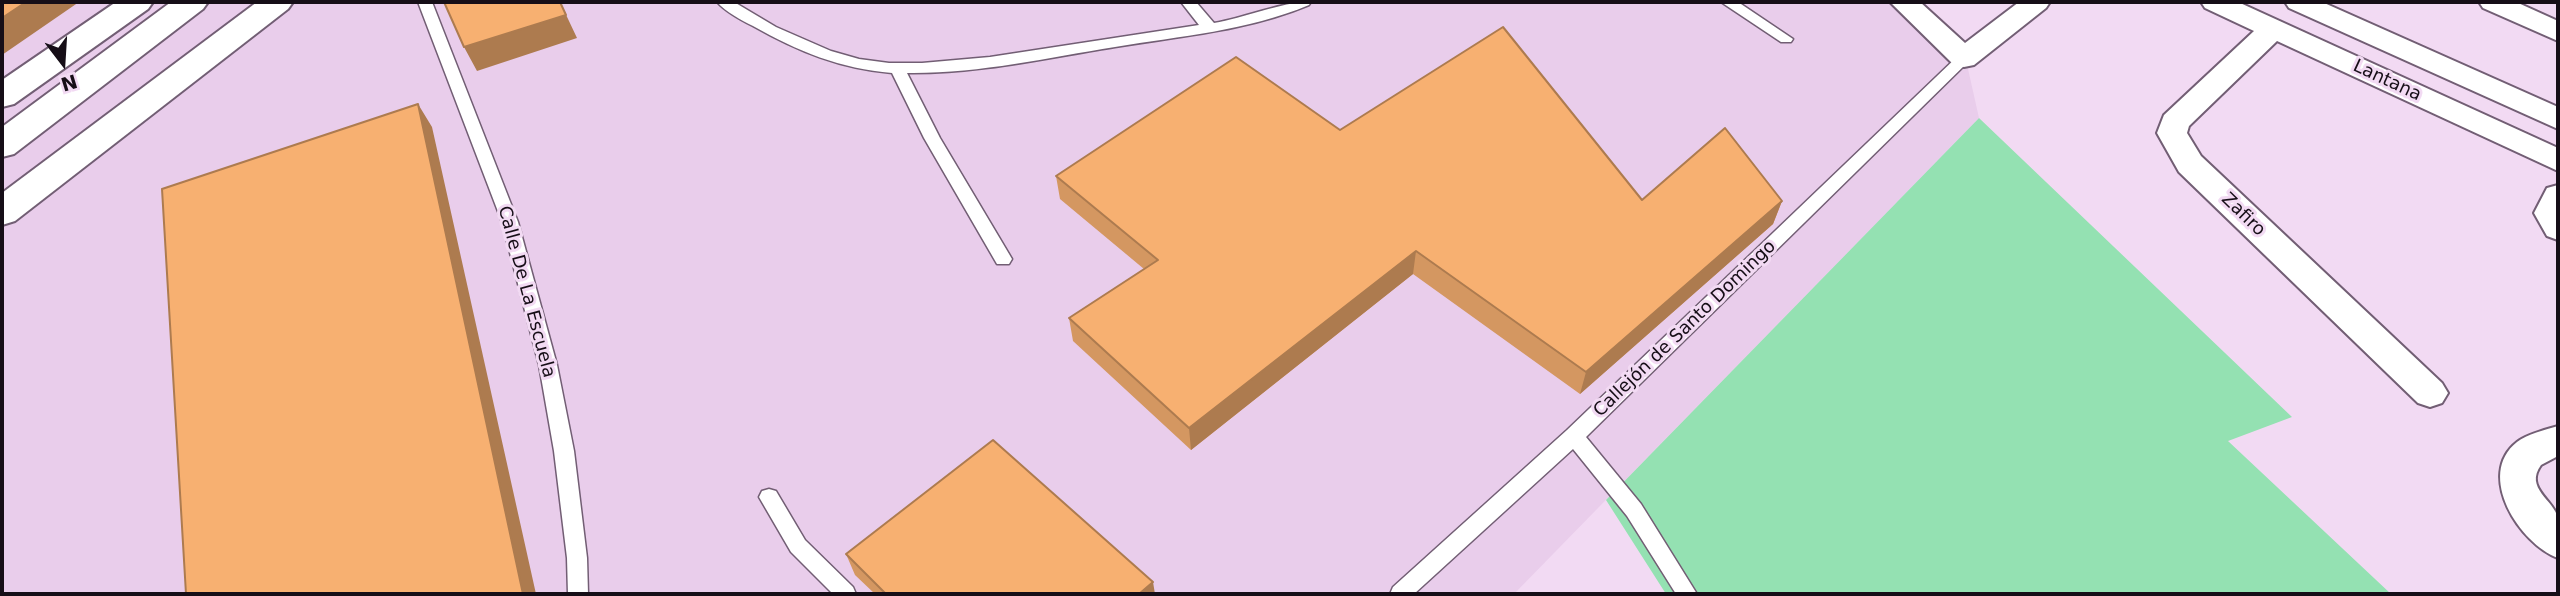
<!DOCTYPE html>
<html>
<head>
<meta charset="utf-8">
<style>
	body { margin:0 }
	#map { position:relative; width:2560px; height:596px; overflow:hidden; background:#f2daf3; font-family:"DejaVu Sans",sans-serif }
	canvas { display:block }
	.frame { position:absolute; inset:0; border:4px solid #160e17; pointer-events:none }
	.north { position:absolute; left:28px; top:28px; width:70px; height:70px; -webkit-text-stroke:5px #f2daf3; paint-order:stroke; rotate:163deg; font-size:19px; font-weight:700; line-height:28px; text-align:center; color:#160e17 }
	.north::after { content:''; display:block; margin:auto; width:24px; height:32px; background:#160e17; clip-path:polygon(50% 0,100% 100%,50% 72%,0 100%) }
</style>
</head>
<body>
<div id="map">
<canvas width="2560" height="596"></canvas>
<div class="frame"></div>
<div class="north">N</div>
</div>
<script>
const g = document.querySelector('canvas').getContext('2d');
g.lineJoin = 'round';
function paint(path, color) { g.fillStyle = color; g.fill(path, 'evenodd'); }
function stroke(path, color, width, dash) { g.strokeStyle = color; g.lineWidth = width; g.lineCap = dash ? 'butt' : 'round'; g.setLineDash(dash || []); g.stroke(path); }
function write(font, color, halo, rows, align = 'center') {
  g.font = font + ' "DejaVu Sans",sans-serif'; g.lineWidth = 6; g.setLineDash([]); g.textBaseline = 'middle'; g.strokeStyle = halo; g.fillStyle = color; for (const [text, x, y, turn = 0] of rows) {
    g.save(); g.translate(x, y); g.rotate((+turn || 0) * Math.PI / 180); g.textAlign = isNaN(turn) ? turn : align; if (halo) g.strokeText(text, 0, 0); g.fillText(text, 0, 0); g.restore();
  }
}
const built = new Path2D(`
	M2,2H1919L1962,42L1979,118L1514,594H2Z`);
const green = new Path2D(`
	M1979,118L2292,417L2228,441L2391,594H1666L1606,500Z`);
const service = new Path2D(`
	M418,2H432L518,222L557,365L574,451L587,558L588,594H568L567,558L554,451L539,365L502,222Z
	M717,2H734L776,27L831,51L859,59L889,63H922L990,57L1199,25L1181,2H1196L1214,23C1244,18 1284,1 1311,2L1309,5C1247,31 1181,36 1115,47C1046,58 977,74 907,73L940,138L1012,259L1009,264H997L924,138L892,73C841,69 797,51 753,26C741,20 726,12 717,2Z
	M1721,2H1738L1793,39L1791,42H1781Z
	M1964,53L1969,55L1972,58L1969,61L1586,437L1641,504L1697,594H1676L1627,516L1573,449L1414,594H1390L1393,587L1567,430L1959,55Z
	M769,489L776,491L805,540L853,587L856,594H833L791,552L759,497L762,491Z`);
const minor = new Path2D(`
	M1890,2H1920L1965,43L2019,2H2050L2046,8L1974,65L1964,67L1954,65Z
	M2201,2H2238L2558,148V171L2277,41L2189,126L2187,133L2201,156L2442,383L2448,393L2442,403L2430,407L2418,403L2179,172L2157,133L2164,115L2254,31L2205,8Z
	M2285,2H2322L2558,107V129L2289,8Z
	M2479,2H2516L2558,21V41L2483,8Z
	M2558,185V240L2547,236L2534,213L2547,188Z
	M2558,426V456L2541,465C2524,488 2554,500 2558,518C2560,530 2559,546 2558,558C2520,544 2475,475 2517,442C2527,434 2545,430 2558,426Z`);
const tertiary = new Path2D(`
	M257,2H293L288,9L15,221L2,225V193Z`);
const primary = new Path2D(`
	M116,2H153L148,9L14,104L2,107V80Z
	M171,2H208L203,9L14,154L2,157V127Z`);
const wall = new Path2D(`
	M1340,130L1642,200L1782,201L1773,224L1580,394L1413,274L1191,450L1073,341L1069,318L1144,269L1060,199L1056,176Z
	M846,554L1155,594H875L855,575Z`);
const shadedWall = new Path2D(`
	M26,2H79L2,55V18Z
	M560,2L577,38L477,71L464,47Z
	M418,104L432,127L536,594H523Z
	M1782,201L1773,224L1580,394L1586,372Z
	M1416,251L1413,274L1191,450L1189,428Z
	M1153,582L1155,594H1139Z`);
const building = new Path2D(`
	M2,2H26L2,18Z
	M444,2H560L566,15L464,47Z
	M1503,27L1642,200L1725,128L1782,201L1586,372L1416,251L1189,428L1069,318L1158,260L1056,176L1236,57L1340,130Z
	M418,104L523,594H186L162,189Z
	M993,440L1153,582L1139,594H886L846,554Z`);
const streetNames = [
	["Lantana",2387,81,25],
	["Zafiro",2243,215,44],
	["Calle De La Escuela",526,292,75],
	["Callejón de Santo Domingo",1685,329,-44]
];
paint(built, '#e9cdeb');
paint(green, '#94e1b2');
stroke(service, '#725e74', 3);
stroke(minor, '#725e74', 4);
stroke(tertiary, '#725e74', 4);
stroke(primary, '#725e74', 4);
paint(service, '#fff');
paint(minor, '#fff');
paint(tertiary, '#fff');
paint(primary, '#fff');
paint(wall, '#d49761');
paint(shadedWall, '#ad7b4f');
paint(building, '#f7b071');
stroke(building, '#ad7b4f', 2);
write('18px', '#160e17', '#f2daf3', streetNames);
</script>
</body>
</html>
